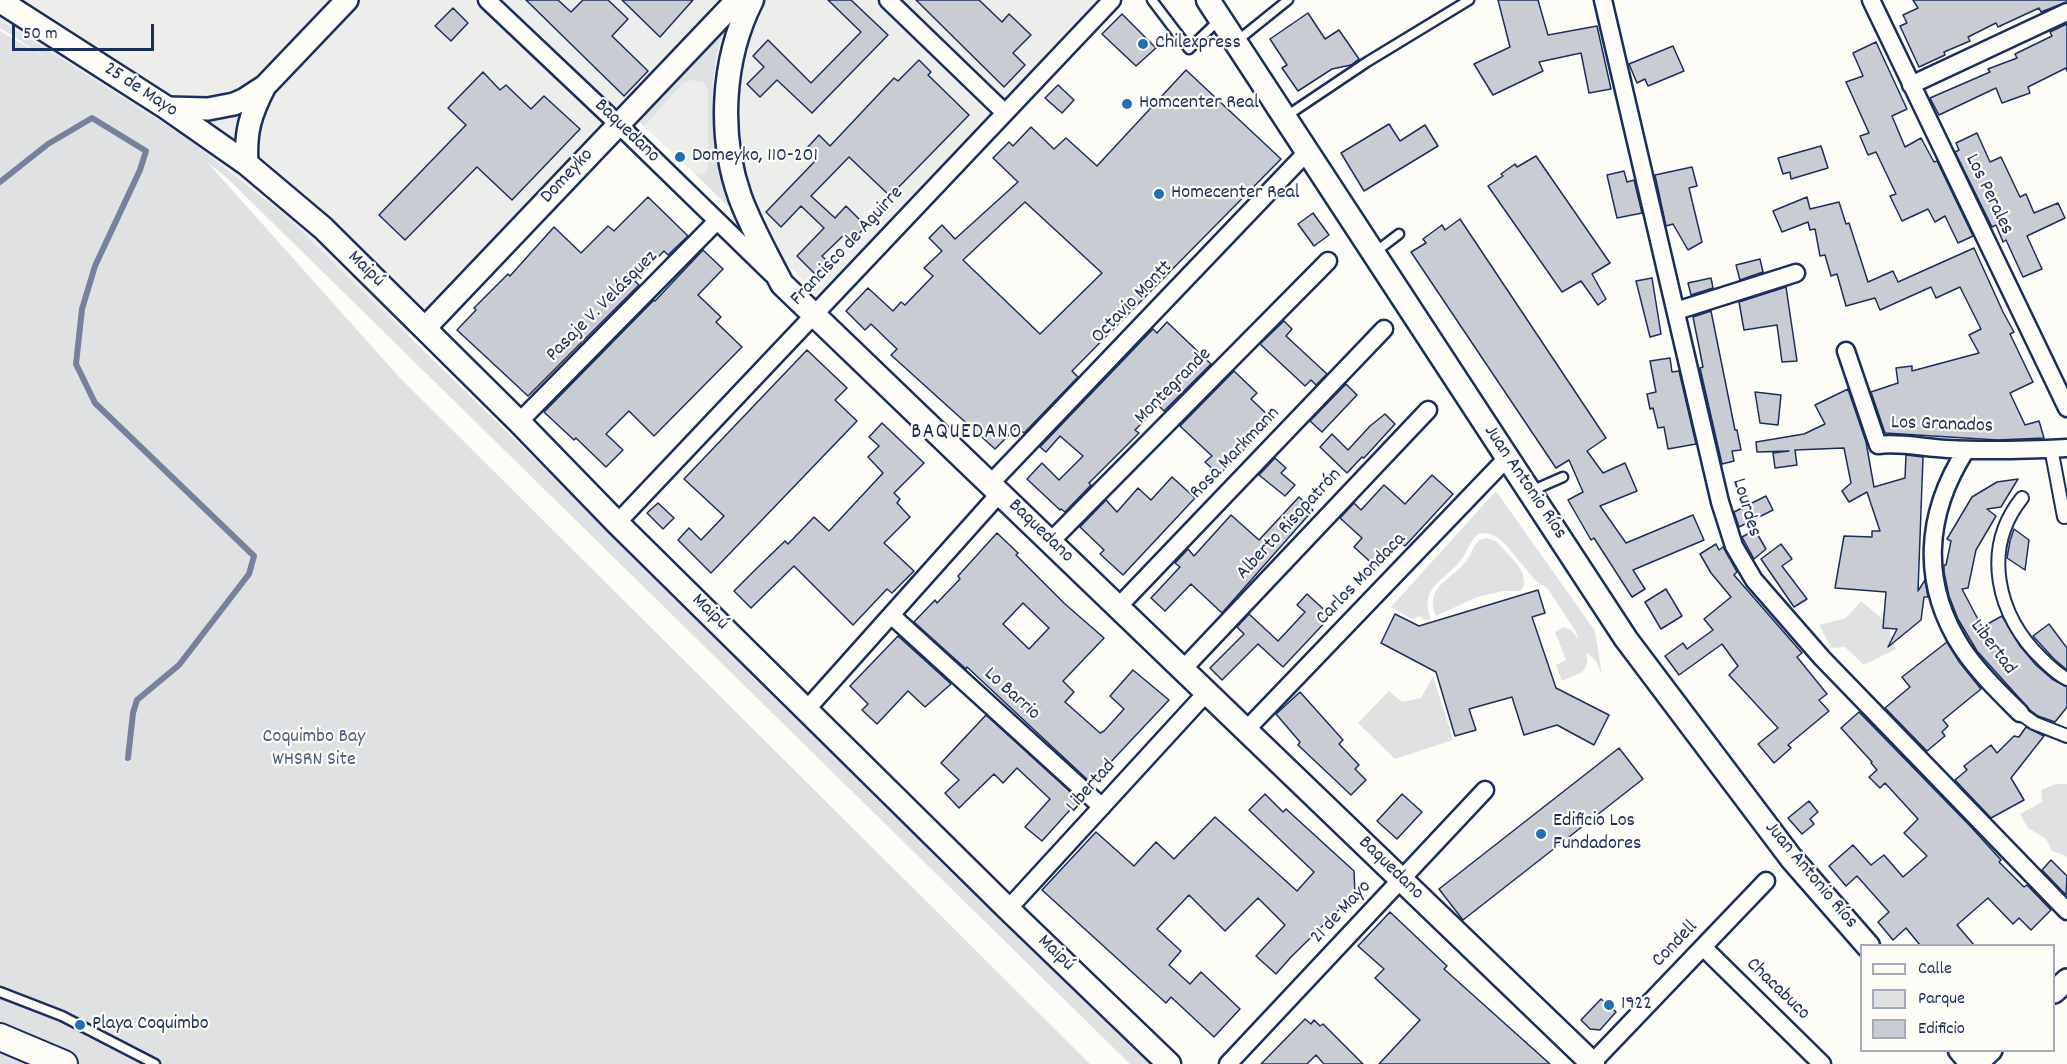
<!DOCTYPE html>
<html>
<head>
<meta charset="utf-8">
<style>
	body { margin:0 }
	#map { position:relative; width:2067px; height:1064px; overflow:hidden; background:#fdfcf7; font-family:Dekko,sans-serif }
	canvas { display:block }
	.legend { position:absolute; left:1860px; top:944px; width:195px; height:108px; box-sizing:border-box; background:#fdfcf7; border:2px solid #a3aaba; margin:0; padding:8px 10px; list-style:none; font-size:18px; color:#1b2f5e }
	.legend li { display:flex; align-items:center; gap:12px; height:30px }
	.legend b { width:30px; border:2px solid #a3aaba }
	.scale { position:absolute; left:12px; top:24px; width:142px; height:27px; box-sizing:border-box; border:3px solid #1b2f5e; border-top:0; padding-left:8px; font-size:18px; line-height:21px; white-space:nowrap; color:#1b2f5e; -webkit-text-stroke:4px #fdfcf7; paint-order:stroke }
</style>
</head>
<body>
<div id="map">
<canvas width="2067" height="1064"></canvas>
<ul class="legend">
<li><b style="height:8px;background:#fdfcf7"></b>Calle</li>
<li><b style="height:16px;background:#e0e1e3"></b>Parque</li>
<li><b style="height:16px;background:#c9ccd3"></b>Edificio</li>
</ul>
<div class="scale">50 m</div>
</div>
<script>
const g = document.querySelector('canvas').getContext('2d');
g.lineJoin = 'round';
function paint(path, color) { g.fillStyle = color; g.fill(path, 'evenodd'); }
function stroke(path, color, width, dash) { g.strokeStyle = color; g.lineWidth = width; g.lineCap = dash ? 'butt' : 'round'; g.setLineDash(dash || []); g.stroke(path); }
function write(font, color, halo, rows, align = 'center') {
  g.font = font + ' Dekko,sans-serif'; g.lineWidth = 4.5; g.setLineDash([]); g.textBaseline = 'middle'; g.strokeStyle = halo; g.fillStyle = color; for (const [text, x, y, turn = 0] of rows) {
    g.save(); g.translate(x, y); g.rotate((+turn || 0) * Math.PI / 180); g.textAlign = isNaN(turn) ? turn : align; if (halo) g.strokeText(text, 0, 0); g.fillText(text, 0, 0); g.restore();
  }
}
const built = new Path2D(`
	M0,0H1098L821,298L694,173L635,118L434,306L408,335L260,194L187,138L0,20Z`);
const green = new Path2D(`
	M734,15C730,21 725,28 722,35C705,79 714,162 728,206L694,173L705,174L708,166V90L703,82L692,80L683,83L644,126L635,118Z
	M0,20L187,138L280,211L1158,1064H1130L227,178L207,162L400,378L1090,1064H0V31L50,60L0,28Z
	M1496,491L1595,631L1602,675L1596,661L1586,652C1591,673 1579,673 1562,681L1556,665L1566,660L1555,632L1564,627L1571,630L1578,639L1576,632L1548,589L1536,581L1505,544L1497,537L1487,533L1478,534C1470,541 1468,549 1463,557C1448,580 1418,585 1431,619L1424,620L1421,616L1411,619L1391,607Z
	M1486,538L1496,541L1517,564L1523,574L1524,584L1522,589L1519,591H1503L1477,597L1436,616C1423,586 1453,580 1467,560C1472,554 1473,546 1479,540Z
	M1861,601L1886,622L1896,649L1864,665L1845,647L1831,648L1819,625L1846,618Z
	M1433,676L1453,740L1395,759L1358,723L1389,691L1402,702L1421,698Z
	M2056,784H2067V859L2064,855L2052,851L2046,839L2028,828L2020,814L2042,802L2041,790Z`);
const stream = new Path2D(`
	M0,182L48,144L92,118L146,151L140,170L95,266L82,309L76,364L95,403L254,556L249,574L179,665L137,700L133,713L128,758`);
const building = new Path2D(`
	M526,0H558L571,12L583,0H608L628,19L612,36L648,71L624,96Z
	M622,0H693L660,37Z
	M828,0H851L888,35L812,113L777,80L760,97L747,84L764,67L753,56L768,40L811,83L861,32Z
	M916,0H979L1002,22L1009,14L1031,35L1013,53L1025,65L1004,87Z
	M1498,0H1538L1548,35L1597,26L1611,89L1589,93L1581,53L1539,62L1543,71L1493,95L1474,64L1510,47Z
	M1913,0H2067V2L2041,12L2039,8L1998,27L1996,23L1968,37L1970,41L1944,52L1945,55L1919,67L1900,26L1907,23L1903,15L1918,8Z
	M453,8L468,23L451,41L435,26Z
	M1308,13L1325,39L1339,30L1359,59L1351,65L1332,69L1298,91L1282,68L1287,65L1270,39Z
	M1122,14L1156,48L1136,66L1102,34Z
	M2067,24V71L2066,68L2028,87L2030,93L2002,103L1996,88L1939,115L1930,98L1990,72L1988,69L2017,58L2015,54L2052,36L2050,32Z
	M1876,42L1907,109L1892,116L1905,147L1921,138L1934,162L1937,161L1973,236L1958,243L1945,216L1935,222L1928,209L1902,221L1890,196L1896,194L1876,152L1868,155L1860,136L1869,133L1846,82L1863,76L1853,53Z
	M1673,46L1684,71L1648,86L1645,79L1637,83L1629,64Z
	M919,60L931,72L928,75L969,115L890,196L849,157L811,196L835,218L846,206L866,226L853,240L846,233L822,256L830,264L818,277L797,256L824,228L801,206L781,227L766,212L817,159L806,149L819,135L830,146L894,78L898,81Z
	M1186,70L1281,159L1072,371L1078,377L1024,433L1017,427L995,449L891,355L897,349L871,324L865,330L846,311L868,288L893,311L901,302L905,305L933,276L924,268L942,251L929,238L942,225L955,239L1018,182L993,158L1009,142L1013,146L1031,127L1054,149L1066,138L1097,166ZM1025,202L1102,273L1040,334L963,260Z
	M483,72L500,90L506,85L531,109L544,96L580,129L512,200L477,167L405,240L379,215L466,125L448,108Z
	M1058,85L1074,100L1062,113L1045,98Z
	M1389,124L1400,141L1425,125L1438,146L1364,191L1341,153Z
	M1977,133L1990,162L2001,157L2020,197L2026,194L2034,213L2058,203L2065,218L2027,236L2042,269L2023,277L2006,240L2003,242L1996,225L1992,227L1955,152L1959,150L1956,143Z
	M1821,146L1828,168L1791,179L1790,172L1783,174L1778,158Z
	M1536,156L1610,263L1592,274L1606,299L1598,305L1581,281L1562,292L1488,186L1503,176L1501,174L1515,164L1517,167Z
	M1692,167L1697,186L1689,188L1702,242L1688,250L1673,224L1666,226L1655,175Z
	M1624,171L1627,182L1634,180L1642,213L1617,218L1607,175Z
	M648,197L688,236L668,255L664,251L635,281L639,285L528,396L457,330L476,310L474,308L508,274L510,276L554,227L581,253L608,226L614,231Z
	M1807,197L1810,209L1839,202L1846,224L1849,223L1868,282L1893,271L1898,282L1974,248L2003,312L2014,332L2010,334L2033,382L2010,393L2025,425L2039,421L2044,438L1997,440L1885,433L1871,392L1898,383L1896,368L1912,366V371L1979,353L1969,335L1981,329L1960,287L1936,298L1931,287L1880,310L1875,298L1846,306L1837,274L1831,276L1825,255L1820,256L1815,229L1810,230L1808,222L1782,232L1773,211Z
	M1313,213L1329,235L1314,246L1298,224Z
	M1460,219L1606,438L1587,451L1603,473L1625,463L1637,491L1600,506L1626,543L1693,515L1704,540L1633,570L1645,589L1632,597L1594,538L1591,540L1568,500L1583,492L1569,460L1556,468L1411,252L1426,243L1423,239L1442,225L1445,230Z
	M703,250L723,269L698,295L721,317L716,322L742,347L654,436L629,411L606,434L623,450L606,467L576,438L574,440L544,412L654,300L655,301Z
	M1760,259L1763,272L1740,280L1736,265Z
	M1652,278L1661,334L1650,337L1636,281Z
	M1711,278L1713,288L1691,295L1688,283Z
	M1786,287L1797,361L1782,362L1777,325L1744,330L1739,302Z
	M1711,311L1735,430H1737L1741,450L1732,451L1734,461L1722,464L1700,368L1703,367L1693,317Z
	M1284,321L1292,329L1286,336L1327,374L1316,385L1311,380L1305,386L1260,344Z
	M1167,322L1211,364L1164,411L1159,406L1135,430L1139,433L1089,483L1091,485L1065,512L1061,509L1060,510L1027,479L1042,463L1059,480L1083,456L1060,436L1046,452L1040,447L1153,329L1157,333Z
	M807,350L847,388L835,400L857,421L711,573L678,540L689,528L701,540L724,516L684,479Z
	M1670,358L1672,372L1679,371L1696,444L1668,449L1664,427L1658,428L1653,408L1650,409L1647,394L1656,392L1650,361Z
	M1234,371L1257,393L1251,399L1273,420L1219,475L1205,462L1212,456L1180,426Z
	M1346,384L1357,395L1322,432L1310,421Z
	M1848,389L1866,442L1874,487L1905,478L1906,455L1923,457L1918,591L1925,580L1928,597H1924L1921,620L1888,647L1897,629L1883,628L1886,592L1835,588L1844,536L1872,537V531H1880L1867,492L1849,502L1842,491L1851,483L1844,448L1795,450L1797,465L1775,468L1773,453L1789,451L1757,452L1756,442L1804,434L1825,424L1815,405Z
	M1755,392L1781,395L1778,425L1760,423Z
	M1385,414L1395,424L1364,458L1362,457L1347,473L1320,447L1332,434L1348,450L1370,426Z
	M882,423L924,463L894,493L900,499L897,503L910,517L884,543L914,571L892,593L887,589L853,625L794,566L751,608L734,591L756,569L785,541L788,544L814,517L829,531L883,473L868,457L879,446L869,437Z
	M1275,458L1286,468L1281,473L1295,485L1285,496L1259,475Z
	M1432,475L1453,494L1405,546L1400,542L1376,567L1354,547L1362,538L1340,518L1354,503L1361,510L1384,485L1405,504Z
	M1172,477L1195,498L1123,575L1100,554L1104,550L1080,527L1106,500L1117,512L1138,488L1151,500Z
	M2018,479L2001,507L1987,509L1996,516L1976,550L1968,588L1962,589L1982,627L2002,616L2020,646L2036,665L2052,679L2067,687V707L2055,722L2038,716L2030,710L1977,651L1958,619L1949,596L1944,572V565H1946L1951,541L1947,539L1972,497L1997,482Z
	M1766,496L1773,510L1739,527L1734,512Z
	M1299,497L1313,510L1222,613L1191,584L1165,611L1151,598L1180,567L1175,563L1188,549L1194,556L1231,515L1259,540Z
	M658,503L674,518L663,529L647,513Z
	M2014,529L2029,540L2025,570L2007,558L2010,541Z
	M1755,530L1766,549L1754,559L1742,537Z
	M997,533L1018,553L1016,555L1065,604L1104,638L1063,681L1074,692L1065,702L1100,733L1104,731L1124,709L1110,696L1133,670L1169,700L1091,783L967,667L966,669L914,622L935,600L937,603L960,579L958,576ZM1023,603L1049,628L1029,649L1003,624Z
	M1716,544L1719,550L1723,547L1737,572L1734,575L1802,653L1797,657L1827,694L1819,700L1829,711L1788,745L1791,748L1774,763L1758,744L1778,728L1729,675L1738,666L1722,644L1679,675L1665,656L1683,643L1687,649L1713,630L1704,619L1731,597L1711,573L1700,554Z
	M1781,544L1792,559L1782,566L1807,599L1794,607L1761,559Z
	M1666,589L1682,616L1661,629L1645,602Z
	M1538,590L1545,613L1532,617L1556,688L1609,715L1594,745L1557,725L1524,735L1512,697L1469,709L1476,730L1455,736L1436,672L1381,643L1395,614L1419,626Z
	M1307,594L1331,616L1283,667L1258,644L1222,680L1210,668L1244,634L1237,627L1249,614L1278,641L1305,612L1297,605Z
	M2049,624L2067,648V670L2054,659L2033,636Z
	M898,636L951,684L925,707L908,691L877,724L862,710L868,704L850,686Z
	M1947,642L1960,663L1981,689L1943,720L1948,726L1942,732L1945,736L1927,751L1885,708L1910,687L1902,677Z
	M1300,692L1343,740L1339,744L1359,765L1355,769L1366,780L1351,795L1298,745L1300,742L1276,714Z
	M1859,712L1972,828L2001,860L1999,862L2024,887L2027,885L2051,910L2031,930L2019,918L2013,924L1988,898L1957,925L1974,945H1920L1906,928L1893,940L1878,922L1889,912L1857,876L1846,886L1829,866L1853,845L1871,865L1884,855L1903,877L1927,856L1904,833L1918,819L1885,783L1880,788L1869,777L1877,770L1871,763L1872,762L1841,728Z
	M986,715L1077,798L1078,801L1042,841L1025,827L1050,799L1017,768L1003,783L994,774L959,808L945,793L959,780L941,763Z
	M2026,727L2044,736L2011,778L2024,800L1991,818L1955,780L1967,770L1964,766L1991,745L1997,753L2014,736L2019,737Z
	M1619,748L1643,779L1463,920L1439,889Z
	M1265,794L1283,812L1286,809L1354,871L1355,894L1291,957L1276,974L1256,956L1285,925L1258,898L1225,931L1189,895L1157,929L1181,951L1169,965L1190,984L1201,972L1240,1009L1214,1037L1171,997L1166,1003L1042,890L1096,832L1134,866L1156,842L1174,859L1215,817L1297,891L1314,872L1249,810Z
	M1402,794L1422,812L1397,839L1377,821Z
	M1809,801L1818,812L1810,819L1814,824L1802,834L1788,818Z
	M2051,860L2067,876L2066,895L2042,870Z
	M1390,912L1447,966L1444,969L1550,1064H1379L1420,1020L1375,978L1384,969L1358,946Z
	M1601,999L1616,1012L1600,1030L1590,1029L1581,1020Z
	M1305,1019L1311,1024L1314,1020L1320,1026L1323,1024L1363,1064H1324L1316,1055L1307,1064H1261Z`);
const service = new Path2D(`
	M1152,0L1189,49L1220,19
	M1237,41L1288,0
	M1285,117L1367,62L1469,0
	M1374,253L1399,234
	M1531,491L1563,477
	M0,992L62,1016L155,1064`);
const pedestrian = new Path2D(`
	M2051,448L2064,517
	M2022,498C1981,549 1997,616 2042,659C2050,667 2057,674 2067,679
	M2020,713L2034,723L2067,736`);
const minor = new Path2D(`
	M487,0L618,124L772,274
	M888,0L1004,112
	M1603,0L1720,502L1734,546L1754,580L1822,658L2067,911
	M1871,0L2067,408
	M1911,85L2067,12
	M1676,311L1796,273
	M1846,351L1878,445C1901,442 1924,448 1947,449C1987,451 2027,450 2067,448
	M519,422L717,221
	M1966,450C1925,514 1920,583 1962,648C1978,672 2000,693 2020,713
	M990,484L1307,152
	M617,523L1112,0
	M1050,542L1328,261
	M1118,607L1384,329
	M891,615L1102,807
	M1183,669L1428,410
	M807,709L1000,493
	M1246,730L1507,458
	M1008,909L1207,692
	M1703,947L1822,1064
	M1228,1064L1485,790
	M1591,1064L1766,881`);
const tertiary = new Path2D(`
	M167,108L208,109L234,104L245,99L265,86L347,0
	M247,164C245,132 250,115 265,86
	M425,328L737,0
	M2054,992L2067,980
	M1976,1064L1991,1050`);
const secondary = new Path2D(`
	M752,0C722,59 718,135 740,197C751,227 767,255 782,284L1593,1064
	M1208,0L1626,639L1791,858L1868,946
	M0,1L167,108L247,164L323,228L519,422L617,523L1008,909L1169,1064
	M1960,1050L1972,1064`);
const primary = new Path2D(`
	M0,1037L64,1064`);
const markers = [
	[1143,44,6,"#1f6fb2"],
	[1127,104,6,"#1f6fb2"],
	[680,157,6,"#1f6fb2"],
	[1159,194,6,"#1f6fb2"],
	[1541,834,6,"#1f6fb2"],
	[1609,1005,6,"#1f6fb2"],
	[80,1025,6,"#1f6fb2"]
];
const poiNames = [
	["Chilexpress",1155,44],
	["Homcenter Real",1139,104],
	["Domeyko, 110-201",692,157],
	["Homecenter Real",1171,194],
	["Edificio Los",1553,822],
	["Fundadores",1553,845],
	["1922",1621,1005],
	["Playa Coquimbo",92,1025]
];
const streetNames = [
	["25 de Mayo",140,91,33],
	["Baquedano",626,132,44],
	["Domeyko",568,177,-47],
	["Los Perales",1988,195,64],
	["Francisco de Aguirre",848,247,-47],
	["Maipú",365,270,44],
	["Octavio Montt",1133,303,-46],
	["Pasaje V. Velásquez",603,307,-45],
	["Montegrande",1174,387,-45],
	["Los Granados",1942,426,2],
	["Rosa Markmann",1236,454,-46],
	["Juan Antonio Ríos",1524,483,56],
	["Lourdes",1745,508,73],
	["Alberto Risopatrón",1290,525,-47],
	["Baquedano",1040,532,44],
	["Carlos Mondaca",1362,580,-46],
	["Maipú",709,613,44],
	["Libertad",1992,648,53],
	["Lo Barrio",1011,695,42],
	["Libertad",1092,787,-48],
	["Baquedano",1390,869,44],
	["Juan Antonio Ríos",1810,876,50],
	["21 de Mayo",1342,913,-47],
	["Condell",1676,945,-46],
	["Maipú",1055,954,44],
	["Chacabuco",1777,990,44]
];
const parkNames = [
	["Coquimbo Bay",314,738],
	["WHSRN Site",314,761]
];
const neighbourhoodNames = [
	["BAQUEDANO",967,434]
];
paint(built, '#edeeec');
paint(green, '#e0e1e3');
stroke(stream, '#76819c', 6);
paint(building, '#c9ccd3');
stroke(building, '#1b2f5e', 1.5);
stroke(service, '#1b2f5e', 13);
stroke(pedestrian, '#1b2f5e', 16);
stroke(minor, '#1b2f5e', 21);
stroke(tertiary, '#1b2f5e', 26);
stroke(secondary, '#1b2f5e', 27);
stroke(primary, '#1b2f5e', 30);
stroke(service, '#fdfcf7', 8);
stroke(pedestrian, '#fdfcf7', 12);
stroke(minor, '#fdfcf7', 16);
stroke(tertiary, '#fdfcf7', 21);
stroke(secondary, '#fdfcf7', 22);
stroke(primary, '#fdfcf7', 26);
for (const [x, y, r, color] of markers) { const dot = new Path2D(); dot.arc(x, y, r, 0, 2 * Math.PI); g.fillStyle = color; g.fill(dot); stroke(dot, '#fdfcf7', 2); }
write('20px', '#1b2f5e', '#fdfcf7', poiNames, 'left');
write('20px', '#1b2f5e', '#fdfcf7', streetNames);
write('20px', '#4c5c7f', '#fdfcf7', parkNames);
g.letterSpacing = '1.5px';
write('21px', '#1b2f5e', '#fdfcf7', neighbourhoodNames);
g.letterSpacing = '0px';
</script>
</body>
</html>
